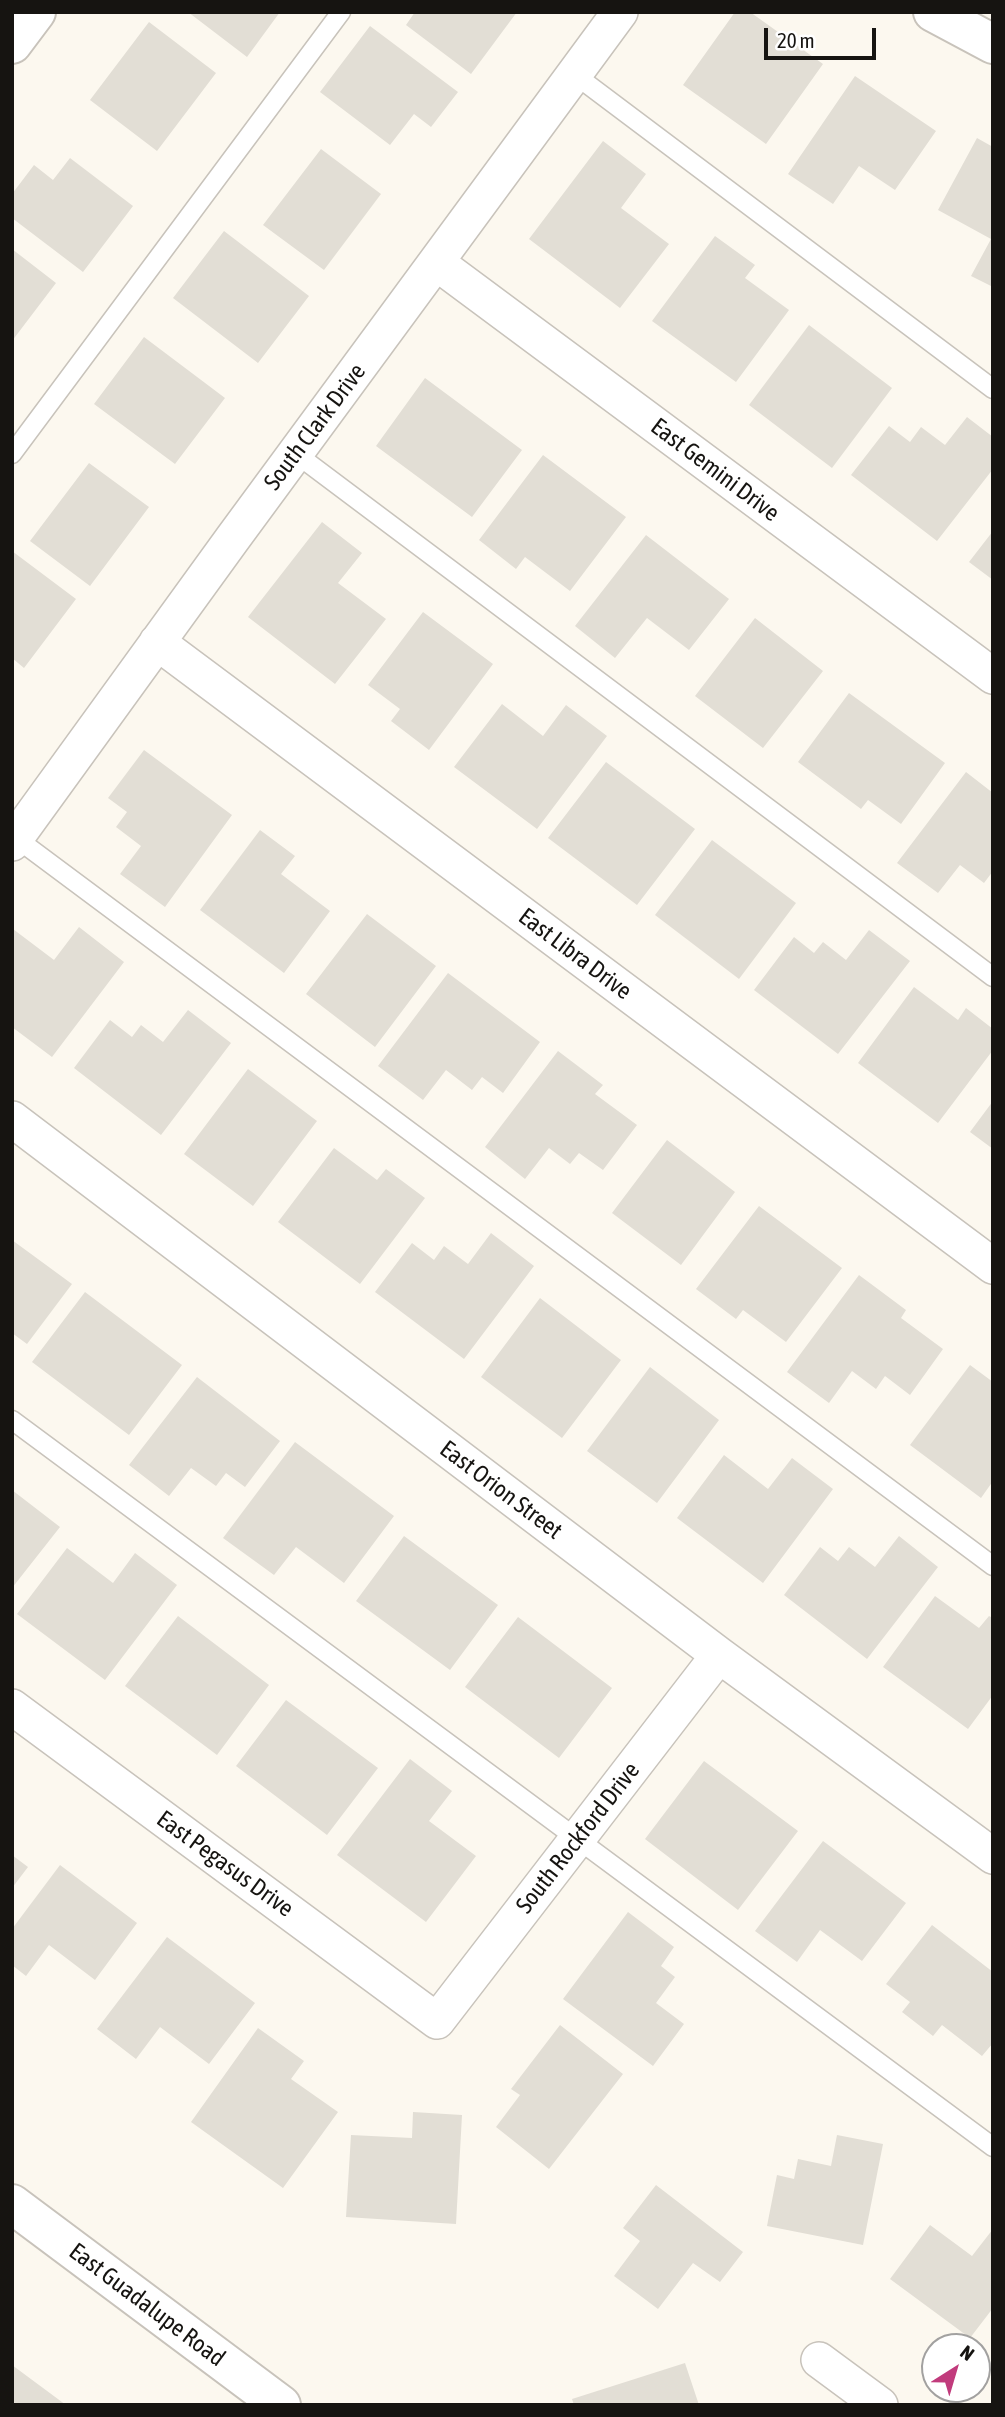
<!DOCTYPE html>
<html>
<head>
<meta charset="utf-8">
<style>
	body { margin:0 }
	#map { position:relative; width:1005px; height:2417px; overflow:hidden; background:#fcf8ef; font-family:"Asap Condensed",sans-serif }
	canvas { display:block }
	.frame { position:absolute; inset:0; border:14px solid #161411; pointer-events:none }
	.north { position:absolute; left:921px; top:2333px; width:70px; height:70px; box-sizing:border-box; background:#fff; border:2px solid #a2a1a0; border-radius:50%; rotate:37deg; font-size:19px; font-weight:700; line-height:28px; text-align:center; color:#161411 }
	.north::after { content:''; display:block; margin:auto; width:24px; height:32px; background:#c13b7c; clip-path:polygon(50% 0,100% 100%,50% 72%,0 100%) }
	.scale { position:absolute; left:764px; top:28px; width:112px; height:32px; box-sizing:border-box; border:4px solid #161411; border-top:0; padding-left:9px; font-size:21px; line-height:24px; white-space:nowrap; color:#161411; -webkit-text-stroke:5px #fff; paint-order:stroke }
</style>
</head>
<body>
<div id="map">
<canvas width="1005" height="2417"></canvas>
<div class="frame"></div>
<div class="north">N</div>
<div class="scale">20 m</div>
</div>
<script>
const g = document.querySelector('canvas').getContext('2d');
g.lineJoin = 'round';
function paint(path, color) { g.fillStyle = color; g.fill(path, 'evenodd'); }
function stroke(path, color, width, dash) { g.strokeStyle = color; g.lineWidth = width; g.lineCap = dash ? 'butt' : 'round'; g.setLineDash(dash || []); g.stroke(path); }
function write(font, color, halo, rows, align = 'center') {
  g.font = font + ' "Asap Condensed",sans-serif'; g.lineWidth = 5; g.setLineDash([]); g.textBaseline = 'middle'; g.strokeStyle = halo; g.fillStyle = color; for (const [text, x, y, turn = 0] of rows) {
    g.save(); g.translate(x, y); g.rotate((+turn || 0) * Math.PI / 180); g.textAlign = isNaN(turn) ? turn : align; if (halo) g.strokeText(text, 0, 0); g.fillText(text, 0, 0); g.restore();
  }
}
const building = new Path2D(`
	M188,12H280L247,57Z
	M415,12H517L471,74L406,25Z
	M735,12H750L823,64L766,144L683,85Z
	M149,22L216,73L157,151L90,100Z
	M370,26L458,92L431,127L414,114L390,145L320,92Z
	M855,76L936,131L895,190L859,166L833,204L788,174Z
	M977,138L993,147V287L971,276L991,239L938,210Z
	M603,141L646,174L621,208L669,244L620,308L529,239Z
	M321,149L381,194L324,270L263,225Z
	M70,158L133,206L83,272L12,218V194L34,165L53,180Z
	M224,231L309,296L258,363L173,298Z
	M715,236L755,265L745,278L789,310L736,382L652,321Z
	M12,249L56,283L12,341Z
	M809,325L892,388L832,468L749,405Z
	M144,337L225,398L175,464L94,404Z
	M425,378L522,450L472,517L376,446Z
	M967,417L993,437V469L937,541L851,475L889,426L910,442L921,427L945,445Z
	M543,455L626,517L570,591L525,557L516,569L479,540Z
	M89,463L149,507L90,586L30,541Z
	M322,522L362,553L338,583L386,619L335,684L248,617Z
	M993,531V580L969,562Z
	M646,535L729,599L689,650L647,618L615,658L575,626Z
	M12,551L76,599L24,668L12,658Z
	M423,612L493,664L429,750L391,721L400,709L368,685Z
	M755,618L823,671L763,748L695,696Z
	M849,693L945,763L901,824L868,800L861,809L798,762Z
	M502,704L543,736L566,705L607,736L537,829L454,767Z
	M144,750L232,815L165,907L120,874L141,846L116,827L127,812L108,798Z
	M606,762L695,829L637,905L548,838Z
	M966,772L993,793V871L984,883L960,865L938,893L897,863Z
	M260,830L295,856L281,874L330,911L284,973L200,910Z
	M712,840L796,903L739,979L655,915Z
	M367,914L436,966L375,1047L306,994Z
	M79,927L124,962L52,1057L12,1027V930L13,929L54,960Z
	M869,930L910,961L838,1054L754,990L794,937L814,953L823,942L846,960Z
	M448,973L540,1042L503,1093L482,1077L472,1090L446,1070L423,1100L378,1066Z
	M914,987L958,1020L966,1008L993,1029V1050L938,1123L858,1063Z
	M188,1010L231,1043L161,1135L74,1068L110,1020L132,1037L141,1025L163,1042Z
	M558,1051L603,1085L595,1094L637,1125L603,1170L579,1153L570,1164L549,1148L525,1179L485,1147Z
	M248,1069L317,1121L253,1206L184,1154Z
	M993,1101V1149L970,1132Z
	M667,1140L735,1192L681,1265L612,1213Z
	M334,1148L377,1180L386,1169L425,1198L360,1284L278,1222Z
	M759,1206L842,1268L786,1342L743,1310L736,1319L696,1289Z
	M491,1233L534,1266L464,1359L375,1292L412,1243L434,1260L444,1246L468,1264Z
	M12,1240L72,1284L27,1344L12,1333Z
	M859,1275L906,1310L901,1318L943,1349L910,1395L885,1376L876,1389L852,1371L829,1403L787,1372Z
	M85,1292L182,1365L129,1435L32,1362Z
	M540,1298L621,1360L562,1438L481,1377Z
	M970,1365L993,1382V1481L981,1498L910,1445Z
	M650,1367L719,1420L657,1503L587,1451Z
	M197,1377L280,1441L245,1487L226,1473L216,1486L191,1468L169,1496L129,1465Z
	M295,1442L394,1516L344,1583L296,1547L274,1575L223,1538Z
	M724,1455L768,1489L792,1458L833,1489L763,1583L677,1518Z
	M12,1490L60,1527L12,1588Z
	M404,1536L498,1605L450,1670L356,1601Z
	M899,1536L938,1567L867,1659L784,1595L820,1547L838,1561L849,1547L875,1567Z
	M67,1548L113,1583L135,1553L177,1585L105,1680L17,1614Z
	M935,1596L979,1628L989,1616L993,1618V1695L968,1729L883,1667Z
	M178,1616L269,1685L217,1755L125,1686Z
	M518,1617L612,1688L559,1758L465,1687Z
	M286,1700L378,1768L327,1835L236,1766Z
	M410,1759L452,1791L429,1821L476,1856L426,1922L337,1855Z
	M704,1761L798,1831L738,1910L645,1839Z
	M823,1841L906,1903L862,1961L820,1930L797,1962L755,1931Z
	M12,1855L28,1867L12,1888Z
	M60,1865L137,1923L95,1980L49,1945L26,1976L12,1965V1929Z
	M628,1912L674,1947L661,1966L675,1977L656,2003L684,2024L653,2066L563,1999Z
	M932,1925L993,1972V2043L982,2056L942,2025L933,2036L902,2012L910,2002L886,1984Z
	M167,1937L255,2003L209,2064L160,2027L136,2059L97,2029Z
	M560,2025L623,2074L549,2169L496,2127L520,2095L511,2089Z
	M258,2028L304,2061L291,2079L338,2112L283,2188L191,2122Z
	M413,2112L462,2115L456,2224L346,2217L351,2135L412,2138Z
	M837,2135L883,2144L863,2245L767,2226L777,2175L794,2179L798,2159L831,2166Z
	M656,2185L743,2252L720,2282L693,2263L658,2309L614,2276L640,2241L623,2228Z
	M930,2225L972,2256L993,2229V2308L970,2338L890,2279Z
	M685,2363L699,2405H574L572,2399Z
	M12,2365L66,2405H12Z`);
const service = new Path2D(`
	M574,74L993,389
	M295,453L993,977
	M12,454L341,12
	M16,838L993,1566
	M12,1420L993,2147`);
const minor = new Path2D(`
	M437,263L993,676
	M157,642L993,1266
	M12,843L233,538L620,12
	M12,1119L719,1655L993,1856
	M12,1707L437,2021L719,1655
	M819,2360L880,2405`);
const tertiary = new Path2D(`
	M933,12L993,44
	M12,44L36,12`);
const secondary = new Path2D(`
	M12,2204L281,2405`);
const streetNames = [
	["South Clark Drive",315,427,-53],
	["East Gemini Drive",715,470,37],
	["East Libra Drive",575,954,37],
	["East Orion Street",501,1490,37],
	["South Rockford Drive",578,1838,-52],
	["East Pegasus Drive",225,1864,36],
	["East Guadalupe Road",147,2305,37]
];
paint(building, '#e2ded5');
stroke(service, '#c8c3bb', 21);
stroke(minor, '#c8c3bb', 38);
stroke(tertiary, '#c8c3bb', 42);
stroke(secondary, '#c8c3bb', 42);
stroke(service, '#fff', 18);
stroke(minor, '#fff', 35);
stroke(tertiary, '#fff', 38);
stroke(secondary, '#fff', 38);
write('24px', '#161411', '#fff', streetNames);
</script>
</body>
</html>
